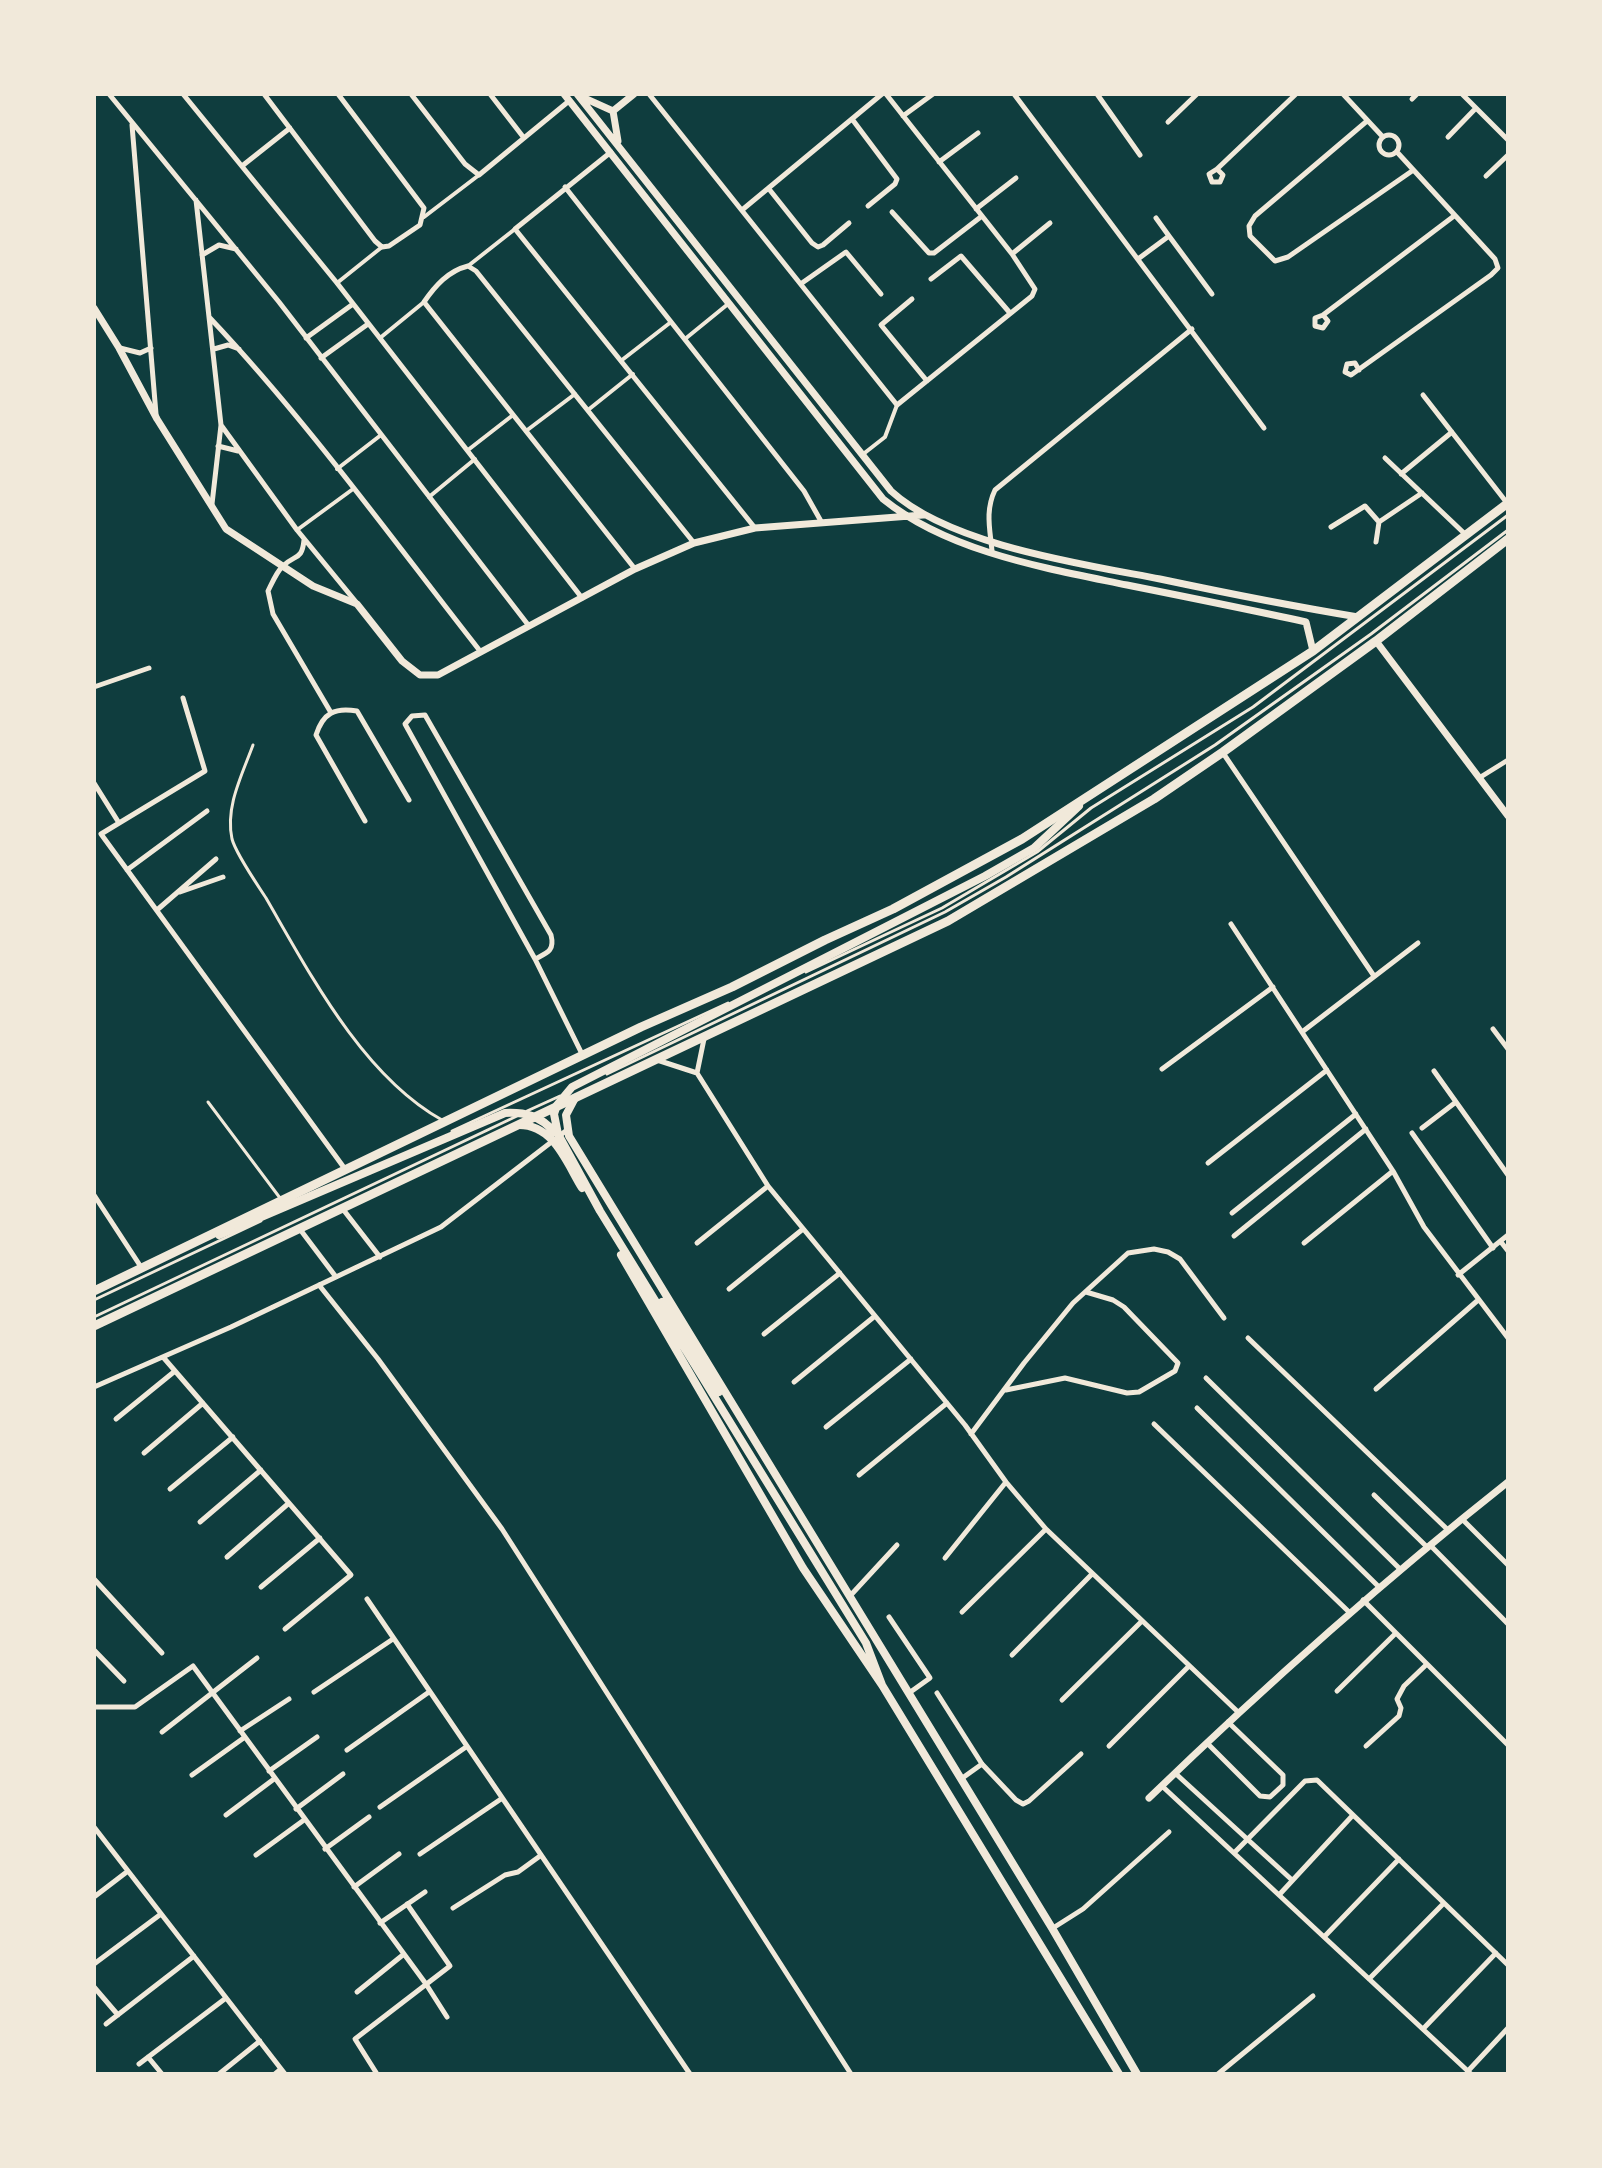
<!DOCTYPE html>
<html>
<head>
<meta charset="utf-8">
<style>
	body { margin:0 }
	#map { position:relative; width:1602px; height:2168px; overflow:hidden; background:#0f3d3e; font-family:Raleway,sans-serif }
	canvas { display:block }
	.frame { position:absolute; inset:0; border:96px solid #f1e9da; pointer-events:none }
</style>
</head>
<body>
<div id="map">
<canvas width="1602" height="2168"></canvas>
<div class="frame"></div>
</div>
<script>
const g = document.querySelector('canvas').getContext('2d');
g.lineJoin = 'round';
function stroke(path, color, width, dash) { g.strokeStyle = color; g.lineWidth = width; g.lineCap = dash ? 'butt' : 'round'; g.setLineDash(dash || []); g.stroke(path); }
const service = new Path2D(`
	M253,745C242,775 225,807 232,839C236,854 257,884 266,898C310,974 363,1076 442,1120
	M806,972L942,908L1037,852L1091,808L1253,707L1508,515
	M607,1074L945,912L1006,877L1215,745L1371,634L1508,530
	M208,1102L280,1198
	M527,1111L560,1096
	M452,1131L728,1003
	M94,1300L261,1221
	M94,1317L517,1116`);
const pedestrian = new Path2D(`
	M424,217L479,175
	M468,266L515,229
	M337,283L382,247
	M380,338L424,302
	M685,339L728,304
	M622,360L671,322
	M588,410L633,374
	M526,431L575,394
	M468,450L513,415
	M862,455L885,437L897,405
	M337,469L381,435
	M429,497L475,459
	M297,530L353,489`);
const minor = new Path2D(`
	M109,94L279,302L529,626
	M183,94L337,283L582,598
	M264,94L375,241L382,247L389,246L420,225L424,208L338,94
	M411,94L465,164L479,175L569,101
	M490,94L524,138
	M649,94L897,405L1032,296L1035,289L1012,254L886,94
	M1014,94L1264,428
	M1097,94L1140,155
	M1343,94L1382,136
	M1462,94L1508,140
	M1412,99L1417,94
	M903,116L933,94
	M852,119L897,179L895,184L868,206
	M1367,121L1255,216L1249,226L1250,236L1275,261L1288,257L1412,171
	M1168,122L1197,94
	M132,125L156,414
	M1379 145a10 10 0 1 1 20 0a10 10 0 1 1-20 0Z
	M1448,137L1476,108
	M611,152L515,229L755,528
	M939,162L978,133
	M242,166L290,128
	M1217,169L1296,94
	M1217,169L1223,175L1220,182H1212L1209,174Z
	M1486,176L1508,155
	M565,187L804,491L822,523
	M769,189L812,243L818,247L823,245L849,223
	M196,200L221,425L212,504
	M976,209L1016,178
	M742,210L882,94
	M892,212L929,253H934L982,216
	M1156,218L1169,236
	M1012,254L1050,223
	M202,255L219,245L236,249
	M1138,259L1169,236L1212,294
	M931,279L961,256L1010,313
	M802,283L846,252L881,294
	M912,299L881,325L927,381
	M1323,315L1328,321L1323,328L1315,326V318L1323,315L1454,216
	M210,318C308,422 392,539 480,651
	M306,338L353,304
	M120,348L140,353L151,348
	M214,349L228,345L239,349
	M321,358L368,324
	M1359,370L1355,363L1347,364L1345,372L1351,375L1491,275L1498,268L1495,259L1397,152
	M1423,395L1507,503
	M221,425L297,530L356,602
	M218,446L238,451
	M1385,458L1466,535
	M1401,474L1452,432
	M1331,527L1365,506L1379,522
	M304,540C302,561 295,554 283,566C277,571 272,583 268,591L273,614L330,711
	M1376,542L1379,522L1422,493
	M992,551C990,529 985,511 995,490L1192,329
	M635,569L424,302C435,286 448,271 468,266L476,271L694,543
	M94,687L149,668
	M183,698L205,771L101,834L345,1169
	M1223,753L1374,976
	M1479,778L1508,760
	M94,783L119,823
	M365,821L316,735C323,713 335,707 357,711L409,800
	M127,870L207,811
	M180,892L223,877
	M157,910L216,859
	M1231,924L1393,1171L1424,1227L1508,1338
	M535,959L405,724L412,716L425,715L551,935C555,951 547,953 535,959L582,1054
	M1493,1029L1508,1049
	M1302,1032L1418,943
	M657,1060L697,1073L768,1186L965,1425L1006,1482L1046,1529L1238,1712
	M1162,1069L1273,987
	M1434,1071L1508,1175
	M697,1073L704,1039
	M1422,1128L1456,1102
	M1412,1133L1493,1248
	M1208,1163L1327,1070
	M94,1195L141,1267
	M342,1208L380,1257
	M1232,1213L1356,1114
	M299,1228L336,1277
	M1234,1236L1366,1129
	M1501,1242L1508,1251
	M697,1243L768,1186
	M1304,1243L1393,1171
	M1458,1275L1508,1235
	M319,1285L378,1359L502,1529L851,2074
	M729,1289L803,1229
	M764,1334L840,1273
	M1248,1338L1448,1530
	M163,1357L351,1575L285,1629
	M1206,1378L1400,1569
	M794,1382L875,1316
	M94,1387L231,1327L441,1227L567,1130
	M1376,1389L1477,1301
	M1006,1390L1065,1378L1127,1393L1139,1392L1175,1371L1178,1363L1124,1307L1113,1300L1086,1292
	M1197,1408L1379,1587
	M116,1419L175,1371
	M1154,1424L1349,1612
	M826,1427L911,1359
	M971,1434L1024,1363L1073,1303L1128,1253L1154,1249L1168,1252L1180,1259L1224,1318
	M144,1453L203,1403
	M859,1475L947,1403
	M170,1489L233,1437
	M1374,1495L1427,1547
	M1462,1519L1508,1565
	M200,1522L261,1470
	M1430,1545L1508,1624
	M227,1557L289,1503
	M945,1558L1006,1482
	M94,1579L162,1653
	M261,1587L320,1538
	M850,1596L897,1545
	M367,1599L690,2074
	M1363,1600L1508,1745
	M962,1612L1046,1529
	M889,1617L930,1678L909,1693
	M94,1650L124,1681
	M1012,1655L1092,1574
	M1337,1691L1396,1633
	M314,1692L393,1639
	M937,1693L982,1764L1016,1800L1023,1804L1029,1801L1081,1754
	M1062,1700L1142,1621
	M94,1707H135L193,1666L426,1984L447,2017
	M240,1731L289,1699
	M162,1732L257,1658
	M1207,1743L1260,1796L1270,1797L1283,1785V1775L1228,1722
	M1109,1746L1189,1666
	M1366,1746L1399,1716L1401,1708L1397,1699L1404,1686L1427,1664
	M347,1750L429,1692
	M269,1771L317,1737
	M1175,1773L1292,1880
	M192,1775L245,1737
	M961,1779L982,1764
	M1162,1786L1471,2074
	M380,1807L466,1747
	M296,1809L343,1774
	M226,1815L274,1779
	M94,1827L285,2074
	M325,1849L369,1817
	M1234,1853L1305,1781L1317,1780L1508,1965
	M420,1854L501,1799
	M256,1855L304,1820
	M354,1887L399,1854
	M1279,1895L1353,1815
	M94,1897L128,1871
	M453,1908L505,1875L518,1872L540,1856
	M380,1923L425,1892
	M1053,1928L1083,1909L1169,1832
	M1324,1937L1399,1859
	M94,1964L161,1914
	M1369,1979L1444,1903
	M94,1987L118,2015
	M357,1992L404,1954
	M106,2024L194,1956
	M1423,2029L1496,1953
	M148,2057L162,2074
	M139,2064L226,1998
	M1468,2071L1508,2028
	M219,2074L260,2041
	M275,2074L281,2069
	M377,2074L355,2039L450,1966L407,1904
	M1218,2074L1313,1996`);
const tertiary = new Path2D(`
	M564,94L883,499C949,552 1045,568 1127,585C1187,597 1247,609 1306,622L1313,651
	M577,94L891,491C950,545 1082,564 1160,579C1226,593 1292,606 1358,617
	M582,97L613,111
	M613,111L618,141
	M613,111L634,94
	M94,308L119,348L157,419L226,529L313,586L357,604L402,661L420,675H438L635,569L694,543L755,528L923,515
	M1376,641L1508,816
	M1149,1798C1264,1687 1383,1581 1508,1482`);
const secondary = new Path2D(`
	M575,1098L566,1115L569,1136L1052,1928L1137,2074
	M519,1125C554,1125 566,1162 582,1188
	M219,1235L505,1113C525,1112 541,1116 554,1132
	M621,1255L803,1568L882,1685L1119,2074
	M662,1302L719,1392
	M882,1685L866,1643L600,1211L558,1134L554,1114L557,1105L572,1087L985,876L1034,848L1079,806`);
const primary = new Path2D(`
	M94,1291L641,1027L732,987L825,940L893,909L1022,839L1313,651L1508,503
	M94,1326L948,921L1154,799L1223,752L1376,641L1508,539`);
stroke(service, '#f1e9da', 3);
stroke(pedestrian, '#f1e9da', 4);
stroke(minor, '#f1e9da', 5);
stroke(tertiary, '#f1e9da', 7);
stroke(secondary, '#f1e9da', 8);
stroke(primary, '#f1e9da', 9);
</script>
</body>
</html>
